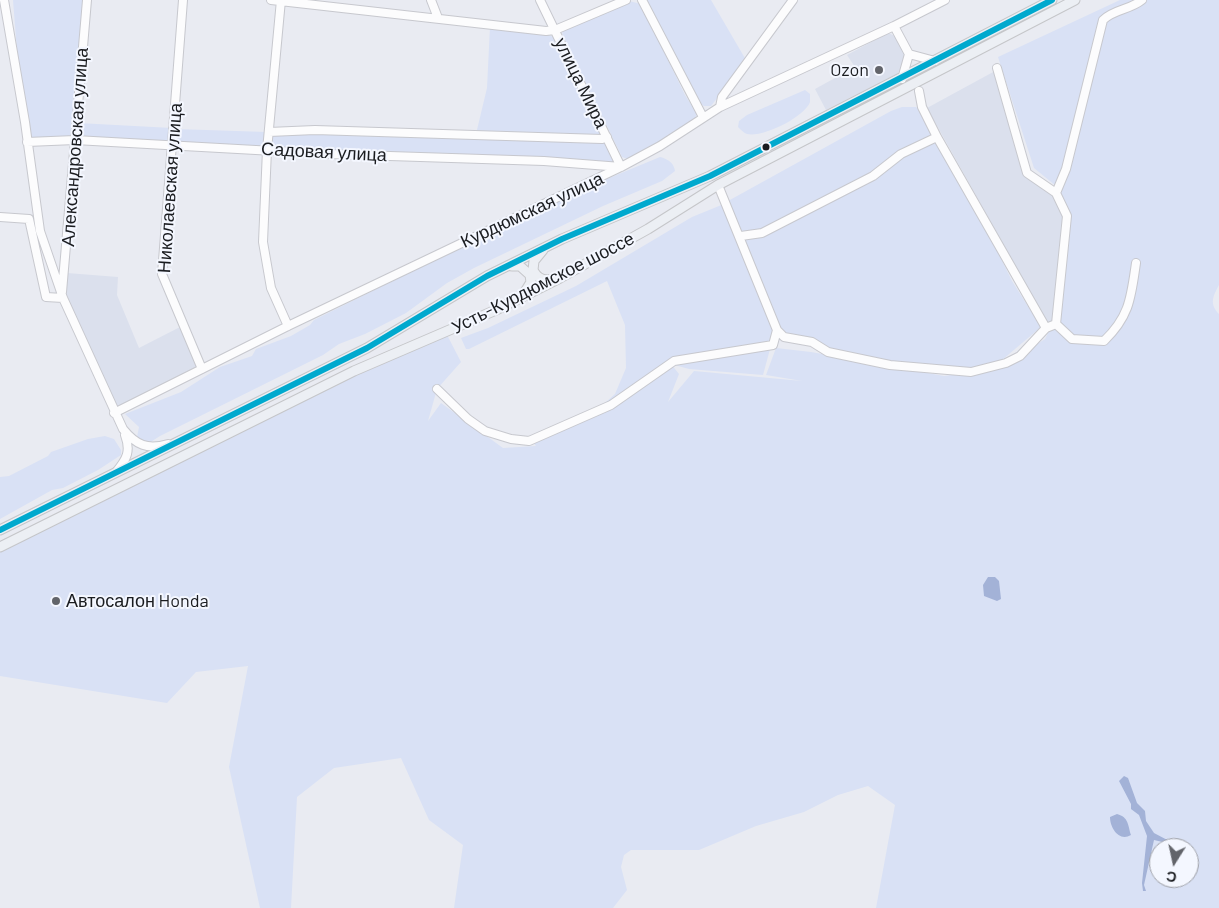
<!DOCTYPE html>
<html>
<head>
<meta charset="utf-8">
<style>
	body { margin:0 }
	#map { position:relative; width:1219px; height:908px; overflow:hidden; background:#e9ebf2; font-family:Barlow,sans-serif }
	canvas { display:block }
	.north { position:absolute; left:1149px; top:838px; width:50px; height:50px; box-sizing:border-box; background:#f4f7ff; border:1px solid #9d9fa6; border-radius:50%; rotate:190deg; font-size:14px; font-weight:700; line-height:20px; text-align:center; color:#1a1c20 }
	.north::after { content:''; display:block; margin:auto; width:18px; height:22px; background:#62646a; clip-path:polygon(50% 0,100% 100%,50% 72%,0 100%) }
</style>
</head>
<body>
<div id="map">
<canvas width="1219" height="908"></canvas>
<div class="north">С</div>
</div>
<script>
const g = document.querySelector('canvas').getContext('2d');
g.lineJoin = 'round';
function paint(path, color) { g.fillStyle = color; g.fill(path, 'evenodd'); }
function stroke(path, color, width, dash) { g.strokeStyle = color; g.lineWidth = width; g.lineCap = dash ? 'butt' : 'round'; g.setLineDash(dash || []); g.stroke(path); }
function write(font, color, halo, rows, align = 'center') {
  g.font = font + ' Barlow,sans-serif'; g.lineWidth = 4; g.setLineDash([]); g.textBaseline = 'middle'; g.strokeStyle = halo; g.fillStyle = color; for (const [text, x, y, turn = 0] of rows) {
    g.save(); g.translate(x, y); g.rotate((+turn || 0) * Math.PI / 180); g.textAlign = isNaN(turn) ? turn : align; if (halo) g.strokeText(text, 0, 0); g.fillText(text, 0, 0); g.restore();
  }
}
const built = new Path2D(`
	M888,33L895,36L906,54L904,65L897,74L826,110L815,89L855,67L847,55Z
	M995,71L1026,175L1054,194L1065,218L1054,322L1048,324L927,108Z
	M67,273L118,277L117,295L139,348L180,327L198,366L117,407L65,293Z`);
const green = new Path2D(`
	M13,0H86L73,135C58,145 39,135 24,140Z
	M646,0H711L746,60L711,106H704L694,99Z
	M1120,0H1219V285C1213,296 1209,304 1219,314V908H876L895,805L868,786L838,795L804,812L756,826L699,850H631L624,855L621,867L627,890L613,908H454L463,845L429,820L401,758L334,768L297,797L291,908H260L229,767L248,666L196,672L167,703L0,676V547L445,331L461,362L437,389L428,421L441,403L503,448L536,446L531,440L596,411L615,394L626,368L625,325L607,281L469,349H466L461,338L488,328L576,286L692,217L719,206L891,111L902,107H916L924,114L927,108L1012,281L1041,327L995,366L944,372L773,338L763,375L689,369L671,364L679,374L668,402L694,371L802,381L766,375L776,348L811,352L944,376L998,369L1045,339L1060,309L1067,239L1056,186L1034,168L998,57ZM1159,848H1189V878H1159Z
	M629,1L641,4L685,95L697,114L695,118L665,140L628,159L622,157L563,36L562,31Z
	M490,27L547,34L555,38L602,134L600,137L476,134L487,88Z
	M805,90L810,94C810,95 810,102 810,102C805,117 762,138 747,134C744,133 741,130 738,127L739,121L747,115Z
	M78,123L172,128L170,138L164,143L79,138Z
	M175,129L267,132L266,145L263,148L177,142L174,139Z
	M315,132L605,142L615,163L273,148L272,137L276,134Z
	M660,157C668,159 674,163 675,171L662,181L603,206L474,268L447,283L406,313L365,334L339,344L323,355L160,436L149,443L137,437L139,427L125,414L181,392L220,367L252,356L256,349L291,336L310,325L314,320L453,251L479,242L499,230L590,186Z
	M105,436L114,439L121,450V455L98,470L63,488L52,490L0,519V477L9,476L48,456L51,452L88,439Z`);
const water = new Path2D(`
	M988,577H995L999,581L1001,599L997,601L984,596L983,585Z
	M1124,776L1128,778L1137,803L1145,811L1146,821L1154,833L1173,843L1171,844L1154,840L1144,885L1146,891H1143L1142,883L1147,836L1139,815L1131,809V804L1119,781Z
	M1117,814C1129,817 1128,826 1131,835C1119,842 1110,828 1110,817Z`);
const minor = new Path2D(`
	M4,0L25,122L40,231L63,298L123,429C136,445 147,450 168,444
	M183,0L162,274L202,369
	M271,0L546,31L555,30L626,0
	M281,0L267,150L263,242L271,288L288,326
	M431,0L438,18
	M642,0L703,117
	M894,26L909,54L902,79
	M909,54L935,61
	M997,68L1027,173L1056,193
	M919,91L922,107L937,137L1046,328
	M720,107L722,97L793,0
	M269,132L315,130L602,139L607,137
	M27,142L75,140L328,154L544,161L621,167L540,0
	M718,185L777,330L784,337L812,342L828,352L890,365L971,372L1006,363L1020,356L1046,328L1056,324
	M0,217L29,219L46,297L63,298
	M741,236L762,233L873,176L901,154L937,137
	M1136,263C1131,297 1130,316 1104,341L1072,339L1056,324L1067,216L1056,193L1066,169L1103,20C1114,9 1130,10 1142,0
	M62,292L87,0
	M437,389L468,419L485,431L511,439L529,441L611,405L674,361L773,345L777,330
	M114,413L288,326L621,167L660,146L720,107L894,26L945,0
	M116,472C127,459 131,451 125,435`);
const major = new Path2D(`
	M543,250L534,261L533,270C538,280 545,281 555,279
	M512,266H520L530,275L531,282L523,295
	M0,530L367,348L487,276L562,239L710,176L1052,0
	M0,547L354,371L496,310L560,278L648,229L718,185L1075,0`);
const bus1 = new Path2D(`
	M0,530L367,348L487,276L562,239L710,176L1052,0`);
const markers = [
	[879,70,5,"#62646a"],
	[766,147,4.5,"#1a1c20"],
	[56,601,5,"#62646a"]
];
const poiNames = [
	["Ozon",869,70],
	["Автосалон Honda",66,601,"left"]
];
const streetNames = [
	["улица Мира",581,83,64],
	["Александровская улица",75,147,-86],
	["Садовая улица",324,152,3],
	["Николаевская улица",170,188,-86],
	["Курдюмская улица",532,210,-25],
	["Усть-Курдюмское шоссе",543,283,-27]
];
paint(built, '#dbe0ed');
paint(green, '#d9e1f5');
paint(water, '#a3b2d7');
stroke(minor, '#c7c8ce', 10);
stroke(major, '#c5c6c9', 11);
stroke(minor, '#fcfcfd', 8);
stroke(major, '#eceff4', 9);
stroke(bus1, '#00a9ce', 6);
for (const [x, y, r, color] of markers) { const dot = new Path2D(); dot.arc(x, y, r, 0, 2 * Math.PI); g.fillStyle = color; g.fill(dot); stroke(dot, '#f4f7ff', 2); }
write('18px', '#1a1c20', '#f4f7ff', poiNames, 'right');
write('18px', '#1a1c20', '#f4f7ff', streetNames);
</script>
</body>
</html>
